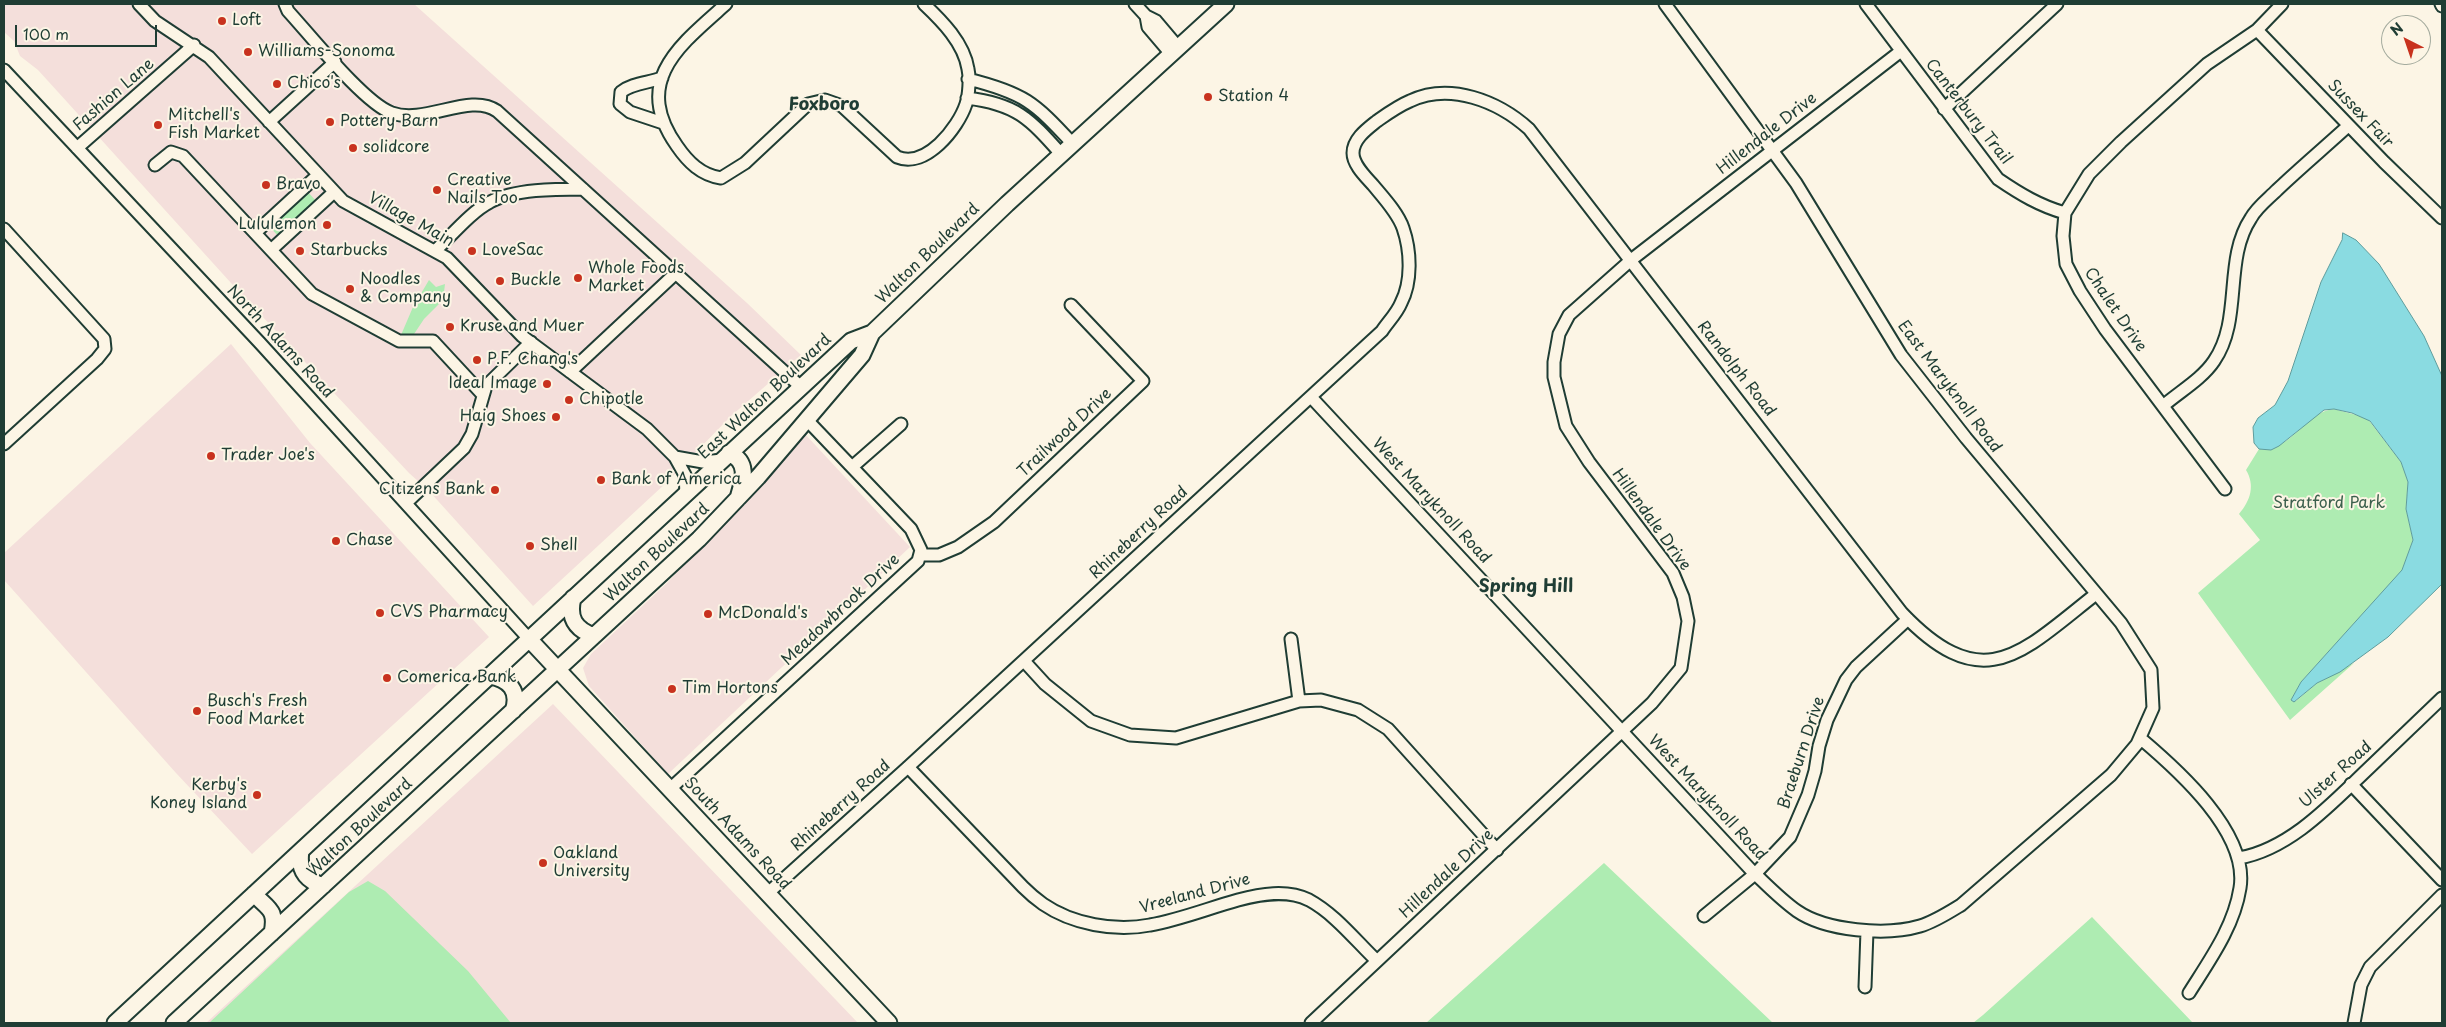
<!DOCTYPE html>
<html>
<head>
<meta charset="utf-8">
<style>
	body { margin:0 }
	#map { position:relative; width:2446px; height:1027px; overflow:hidden; background:#fcf5e5; font-family:"Playpen Sans",sans-serif }
	canvas { display:block }
	.frame { position:absolute; inset:0; border:5px solid #1f3d34; pointer-events:none }
	.north { position:absolute; left:2381px; top:15px; width:50px; height:50px; box-sizing:border-box; background:#fcf5e5; border:1px solid #a4ab9e; border-radius:50%; rotate:319deg; font-size:14px; font-weight:700; line-height:20px; text-align:center; color:#1f3d34 }
	.north::after { content:''; display:block; margin:auto; width:18px; height:22px; background:#c8321e; clip-path:polygon(50% 0,100% 100%,50% 72%,0 100%) }
	.scale { position:absolute; left:15px; top:25px; width:142px; height:22px; box-sizing:border-box; border:2px solid #1f3d34; border-top:0; padding-left:6px; font-size:15px; line-height:18px; white-space:nowrap; color:#1f3d34; -webkit-text-stroke:4px #fcf5e5; paint-order:stroke }
</style>
</head>
<body>
<div id="map">
<canvas width="2446" height="1027"></canvas>
<div class="frame"></div>
<div class="north">N</div>
<div class="scale">100 m</div>
</div>
<script>
const g = document.querySelector('canvas').getContext('2d');
g.lineJoin = 'round';
function paint(path, color) { g.fillStyle = color; g.fill(path, 'evenodd'); }
function stroke(path, color, width, dash) { g.strokeStyle = color; g.lineWidth = width; g.lineCap = dash ? 'butt' : 'round'; g.setLineDash(dash || []); g.stroke(path); }
function write(font, color, halo, rows, align = 'center') {
  g.font = font + ' "Playpen Sans",sans-serif'; g.lineWidth = 4; g.setLineDash([]); g.textBaseline = 'middle'; g.strokeStyle = halo; g.fillStyle = color; for (const [text, x, y, turn = 0] of rows) {
    g.save(); g.translate(x, y); g.rotate((+turn || 0) * Math.PI / 180); g.textAlign = isNaN(turn) ? turn : align; if (halo) g.strokeText(text, 0, 0); g.fillText(text, 0, 0); g.restore();
  }
}
const built = new Path2D(`
	M4,4H414L747,303L801,355L731,416L666,483L533,606L429,491L409,473L231,283L68,103L38,70L20,56L14,41L4,32Z
	M231,344L310,443L489,637L252,854L176,773L4,580V553Z
	M804,433L910,547L668,774L589,686L583,668L591,654L667,583L757,488Z
	M553,704L858,1023H206Z`);
const green = new Path2D(`
	M307,191L316,201L279,237L269,226Z
	M429,280L436,287L445,284L443,300L424,319L414,334L409,336L401,335L413,307Z
	M2334,409L2367,418L2401,462L2408,482L2406,509L2413,540L2402,571L2301,682L2291,700L2296,701L2317,683L2354,663L2290,720L2198,593L2260,540L2239,514C2251,500 2255,485 2246,470L2259,449C2292,452 2304,412 2334,409Z
	M1604,863L1773,1023H1426Z
	M368,881L385,891L468,971L511,1023H209L349,892Z
	M2092,917L2193,1023H1973L1983,1015Z`);
const water = new Path2D(`
	M2343,233L2356,240L2379,264L2424,336L2442,376V584L2388,637L2340,672L2317,683L2294,702L2291,700L2301,682L2402,570L2413,540L2406,509L2408,482L2401,462L2370,421L2352,413L2334,409L2324,410L2279,446L2271,450L2259,449L2254,443L2253,427L2258,418L2275,405L2288,381L2321,282L2342,240Z`);
const minor = new Path2D(`
	M139,4L155,21L209,57L343,201L447,258L522,336L647,429L675,457L685,475L686,494
	M285,4L288,11C310,35 365,104 392,113C425,125 470,92 497,111L801,387
	M726,4C680,45 631,81 677,146C688,162 701,175 721,178L745,163L808,104L825,100L842,106L897,157C926,169 958,128 966,104C969,95 970,78 968,69C964,43 942,21 924,4
	M1135,4L1146,16L1156,21L1178,47
	M1866,4L1998,179C2020,194 2040,206 2065,213
	M2441,4L2442,6
	M1146,16L1148,27L1171,54
	M2257,30L2384,162L2442,218
	M4,70L260,343L529,639
	M662,78C648,83 632,83 621,92L620,104L630,112L663,123
	M968,79C1024,93 1034,102 1072,143
	M967,98C1016,104 1029,118 1061,154
	M1944,109L2057,4
	M269,122L335,62
	M77,148L194,45
	M155,165L171,152L183,156L312,294L399,341H433L483,395
	M4,229L104,339L105,349L97,359L4,444
	M255,233L318,175
	M271,250L334,192
	M435,251C451,236 472,211 490,202C514,189 556,189 583,189
	M570,372L676,273
	M1311,397L1751,870C1766,884 1780,899 1797,911C1826,931 1886,936 1920,926C1934,922 1948,913 1961,905L2111,775L2137,744L2153,708L2151,670L2121,623L1966,438L1901,355L1796,183L1665,4
	M2163,406C2179,392 2202,379 2214,361C2243,319 2223,260 2251,218C2257,207 2268,199 2277,190C2300,168 2324,148 2348,126
	M675,457L703,462L722,460
	M852,467L901,424
	M2225,489L2105,329L2080,291L2066,264L2063,236L2065,213L2089,174L2121,142L2207,64L2257,30L2282,4
	M406,503L464,448L472,434L486,386L531,342
	M920,555H939L958,547L994,522L1143,381L1071,305
	M1291,639L1299,701
	M1024,661L1045,684L1091,721L1130,735L1176,738L1299,701L1321,700L1358,710L1388,729L1497,850
	M2140,738C2178,770 2249,833 2240,888C2234,927 2209,961 2189,993
	M908,767L1023,887C1029,893 1036,899 1043,904C1072,924 1115,932 1150,925C1179,920 1209,908 1238,900C1260,894 1287,889 1309,900C1335,914 1356,941 1377,961
	M2351,784L2442,880
	M671,788L918,561L921,550L911,529L807,420
	M2239,858C2291,849 2333,802 2370,767C2394,744 2418,721 2442,698
	M768,893L908,767L1382,331C1388,322 1397,313 1401,303C1412,282 1411,251 1403,228C1398,213 1383,197 1373,185C1366,177 1353,165 1353,153C1353,139 1367,129 1377,121C1387,114 1398,106 1410,101C1450,82 1498,101 1529,129L1902,613C1984,699 2022,652 2096,594
	M1704,916L1755,874L1790,837L1808,795L1815,771L1819,746L1827,720L1846,680L1856,667L1908,619
	M1865,987L1867,931
	M1311,1023L1652,703L1681,668L1688,621L1683,597L1673,573L1589,462L1566,426L1554,377V362L1559,334L1569,315L1631,260L1901,51
	M2354,1023L2361,985L2370,967L2442,895`);
const major = new Path2D(`
	M729,453C750,462 743,481 738,498
	M573,598C568,618 575,629 594,636
	M529,639L889,1023
	M490,676C509,679 520,691 513,711
	M301,851C298,870 305,880 323,886
	M254,894C268,909 277,909 272,933
	M115,1023L851,341L872,333
	M174,1023L699,539L758,477L862,355L872,333L1007,204L1226,4`);
const markers = [
	[222,21,5,"#c8321e"],
	[248,52,5,"#c8321e"],
	[277,84,5,"#c8321e"],
	[1208,97,5,"#c8321e"],
	[330,122,5,"#c8321e"],
	[158,125,5,"#c8321e"],
	[353,148,5,"#c8321e"],
	[266,185,5,"#c8321e"],
	[437,190,5,"#c8321e"],
	[327,225,5,"#c8321e"],
	[300,251,5,"#c8321e"],
	[472,251,5,"#c8321e"],
	[578,278,5,"#c8321e"],
	[500,281,5,"#c8321e"],
	[350,289,5,"#c8321e"],
	[450,327,5,"#c8321e"],
	[477,360,5,"#c8321e"],
	[547,384,5,"#c8321e"],
	[569,400,5,"#c8321e"],
	[556,417,5,"#c8321e"],
	[211,456,5,"#c8321e"],
	[601,480,5,"#c8321e"],
	[495,490,5,"#c8321e"],
	[336,541,5,"#c8321e"],
	[530,546,5,"#c8321e"],
	[380,613,5,"#c8321e"],
	[708,614,5,"#c8321e"],
	[387,678,5,"#c8321e"],
	[672,689,5,"#c8321e"],
	[197,711,5,"#c8321e"],
	[257,795,5,"#c8321e"],
	[543,863,5,"#c8321e"]
];
const poiNames = [
	["Loft",232,21],
	["Williams-Sonoma",258,52],
	["Chico's",287,84],
	["Station 4",1218,97],
	["Mitchell's",168,116],
	["Fish Market",168,134],
	["Pottery Barn",340,122],
	["solidcore",363,148],
	["Creative",447,181],
	["Nails Too",447,199],
	["Bravo",276,185],
	["Lululemon",317,225,"right"],
	["Starbucks",310,251],
	["LoveSac",482,251],
	["Whole Foods",588,269],
	["Market",588,287],
	["Noodles",360,280],
	["& Company",360,298],
	["Buckle",510,281],
	["Kruse and Muer",460,327],
	["P.F. Chang's",487,360],
	["Ideal Image",537,384,"right"],
	["Chipotle",579,400],
	["Haig Shoes",546,417,"right"],
	["Trader Joe's",221,456],
	["Bank of America",611,480],
	["Citizens Bank",485,490,"right"],
	["Chase",346,541],
	["Shell",540,546],
	["CVS Pharmacy",390,613],
	["McDonald's",718,614],
	["Comerica Bank",397,678],
	["Tim Hortons",682,689],
	["Busch's Fresh",207,702],
	["Food Market",207,720],
	["Kerby's",247,786,"right"],
	["Koney Island",247,804,"right"],
	["Oakland",553,854],
	["University",553,872]
];
const streetNames = [
	["Fashion Lane",114,95,-41],
	["Canterbury Trail",1968,112,52],
	["Sussex Fair",2360,114,46],
	["Hillendale Drive",1767,134,-38],
	["Village Main",411,220,29],
	["Walton Boulevard",928,254,-44],
	["Chalet Drive",2115,310,56],
	["North Adams Road",280,342,47],
	["Randolph Road",1736,369,52],
	["East Maryknoll Road",1949,387,53],
	["East Walton Boulevard",765,397,-43],
	["Trailwood Drive",1065,433,-43],
	["West Maryknoll Road",1431,501,47],
	["Hillendale Drive",1651,520,54],
	["Rhineberry Road",1139,533,-43],
	["Walton Boulevard",657,553,-43],
	["Meadowbrook Drive",841,610,-43],
	["Braeburn Drive",1802,753,-72],
	["Ulster Road",2336,775,-42],
	["West Maryknoll Road",1707,798,47],
	["Rhineberry Road",841,806,-42],
	["Walton Boulevard",360,828,-43],
	["South Adams Road",737,834,47],
	["Hillendale Drive",1447,874,-43],
	["Vreeland Drive",1195,894,-15]
];
const parkNames = [
	["Stratford Park",2329,504]
];
const neighbourhoodNames = [
	["Foxboro",824,105],
	["Spring Hill",1526,587]
];
paint(built, '#f4dfdb');
paint(green, '#aeecb2');
paint(water, '#8adbe1');
stroke(water, '#5f9c9c', 1);
stroke(minor, '#1f3d34', 15);
stroke(major, '#1f3d34', 19);
stroke(minor, '#fcf5e5', 11);
stroke(major, '#fcf5e5', 15);
for (const [x, y, r, color] of markers) { const dot = new Path2D(); dot.arc(x, y, r, 0, 2 * Math.PI); g.fillStyle = color; g.fill(dot); stroke(dot, '#fcf5e5', 2); }
write('16px', '#1f3d34', '#fcf5e5', poiNames, 'left');
write('16px', '#1f3d34', '#fcf5e5', streetNames);
write('16px', '#3c604d', '#fcf5e5', parkNames);
write('bold 18px', '#1f3d34', '#fcf5e5', neighbourhoodNames);
</script>
</body>
</html>
